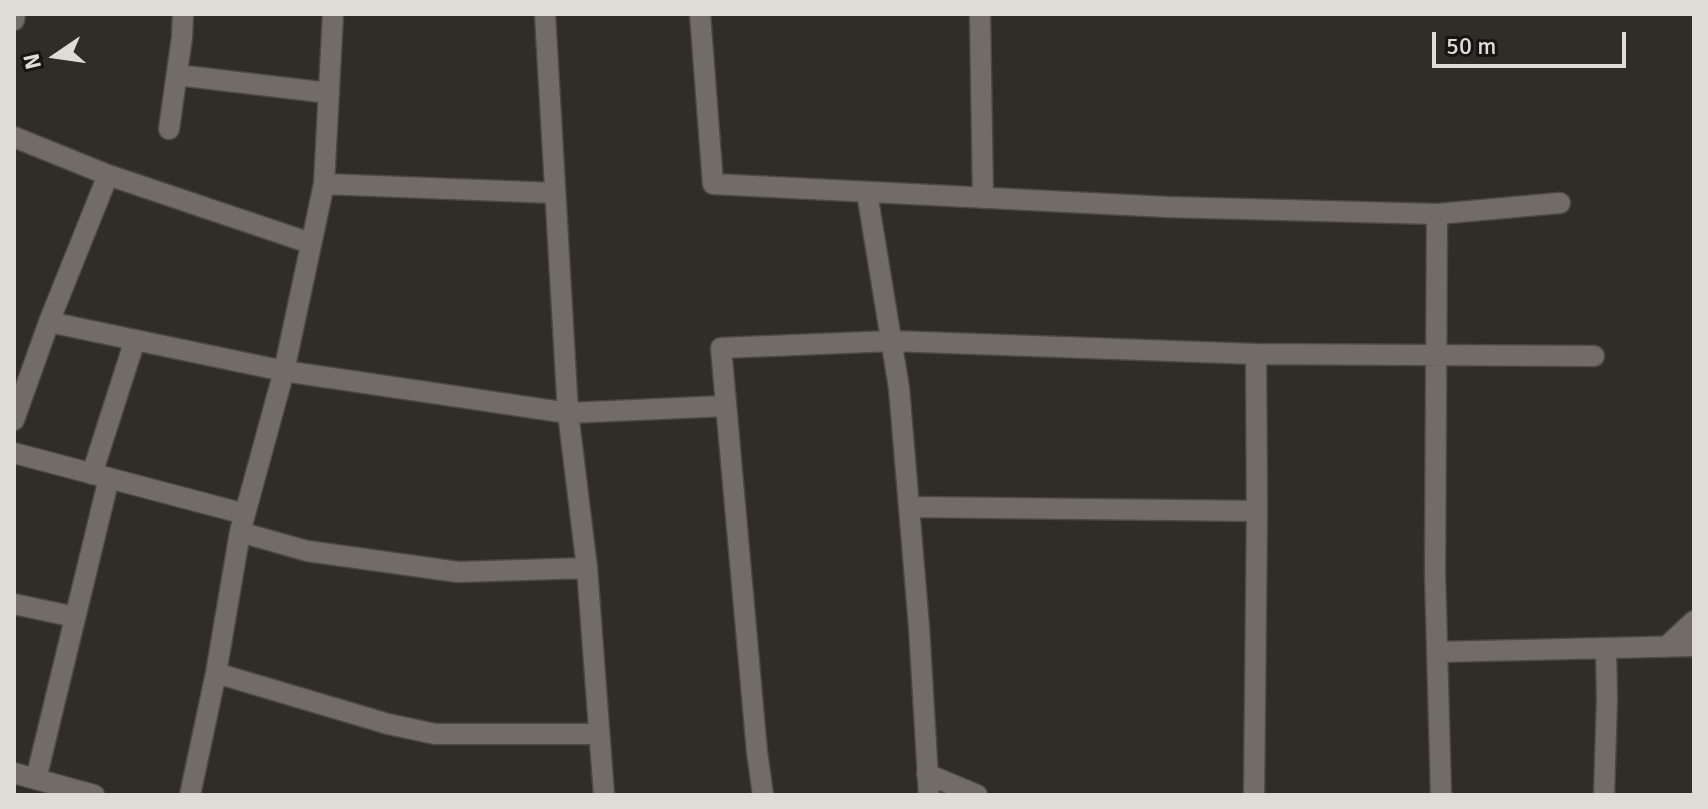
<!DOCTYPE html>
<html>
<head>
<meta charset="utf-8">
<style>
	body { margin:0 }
	#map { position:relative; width:1708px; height:809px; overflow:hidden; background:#302c26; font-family:Signika,sans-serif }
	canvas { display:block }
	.frame { position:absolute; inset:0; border:16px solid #dfdcd8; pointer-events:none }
	.north { position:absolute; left:16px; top:16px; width:80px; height:80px; -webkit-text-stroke:6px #171512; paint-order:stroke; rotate:257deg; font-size:22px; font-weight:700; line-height:32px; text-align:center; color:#dfdcd8 }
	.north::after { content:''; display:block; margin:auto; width:28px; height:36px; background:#dfdcd8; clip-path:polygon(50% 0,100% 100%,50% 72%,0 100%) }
	.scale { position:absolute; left:1432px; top:32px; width:194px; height:36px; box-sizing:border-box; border:4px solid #dfdcd8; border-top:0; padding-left:10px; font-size:24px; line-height:28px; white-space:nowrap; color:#dfdcd8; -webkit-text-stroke:6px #171512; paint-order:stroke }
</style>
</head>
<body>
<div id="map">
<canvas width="1708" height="809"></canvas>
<div class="frame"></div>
<div class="north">N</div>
<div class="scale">50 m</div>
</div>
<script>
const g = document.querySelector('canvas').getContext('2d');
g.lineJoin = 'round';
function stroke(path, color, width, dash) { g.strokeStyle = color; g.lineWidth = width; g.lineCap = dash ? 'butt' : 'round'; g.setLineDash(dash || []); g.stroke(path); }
const minor = new Path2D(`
	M545,14L568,413L587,568L604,795
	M700,14L713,184L1167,207L1437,214L1560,203
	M980,14L983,198
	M14,20L15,14
	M177,75L329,93
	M169,129L182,37L183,14
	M14,137L108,175L310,243
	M324,184L555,193
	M867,193L899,388L919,627L929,795
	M1437,214L1435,574L1441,795
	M49,322L284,371L568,413L725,406
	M14,420L49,322L108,175
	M14,453L245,514
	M92,474L135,340
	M909,507L1257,511
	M240,532L307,551L458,572L587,568
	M14,604L75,617
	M1666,647L1694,621
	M1437,652L1694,646
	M216,673L388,724L435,734H599
	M14,773L94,795
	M927,774L977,795
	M36,779L109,478
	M190,795L216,673L240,532L284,371L324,184L333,14
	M763,795L757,752L721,348L892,341L1256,354L1594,356
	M1254,795L1257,511L1256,354
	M1604,795L1607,699L1606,649`);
stroke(minor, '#4c4943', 23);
stroke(minor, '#716d66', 20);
</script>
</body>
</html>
